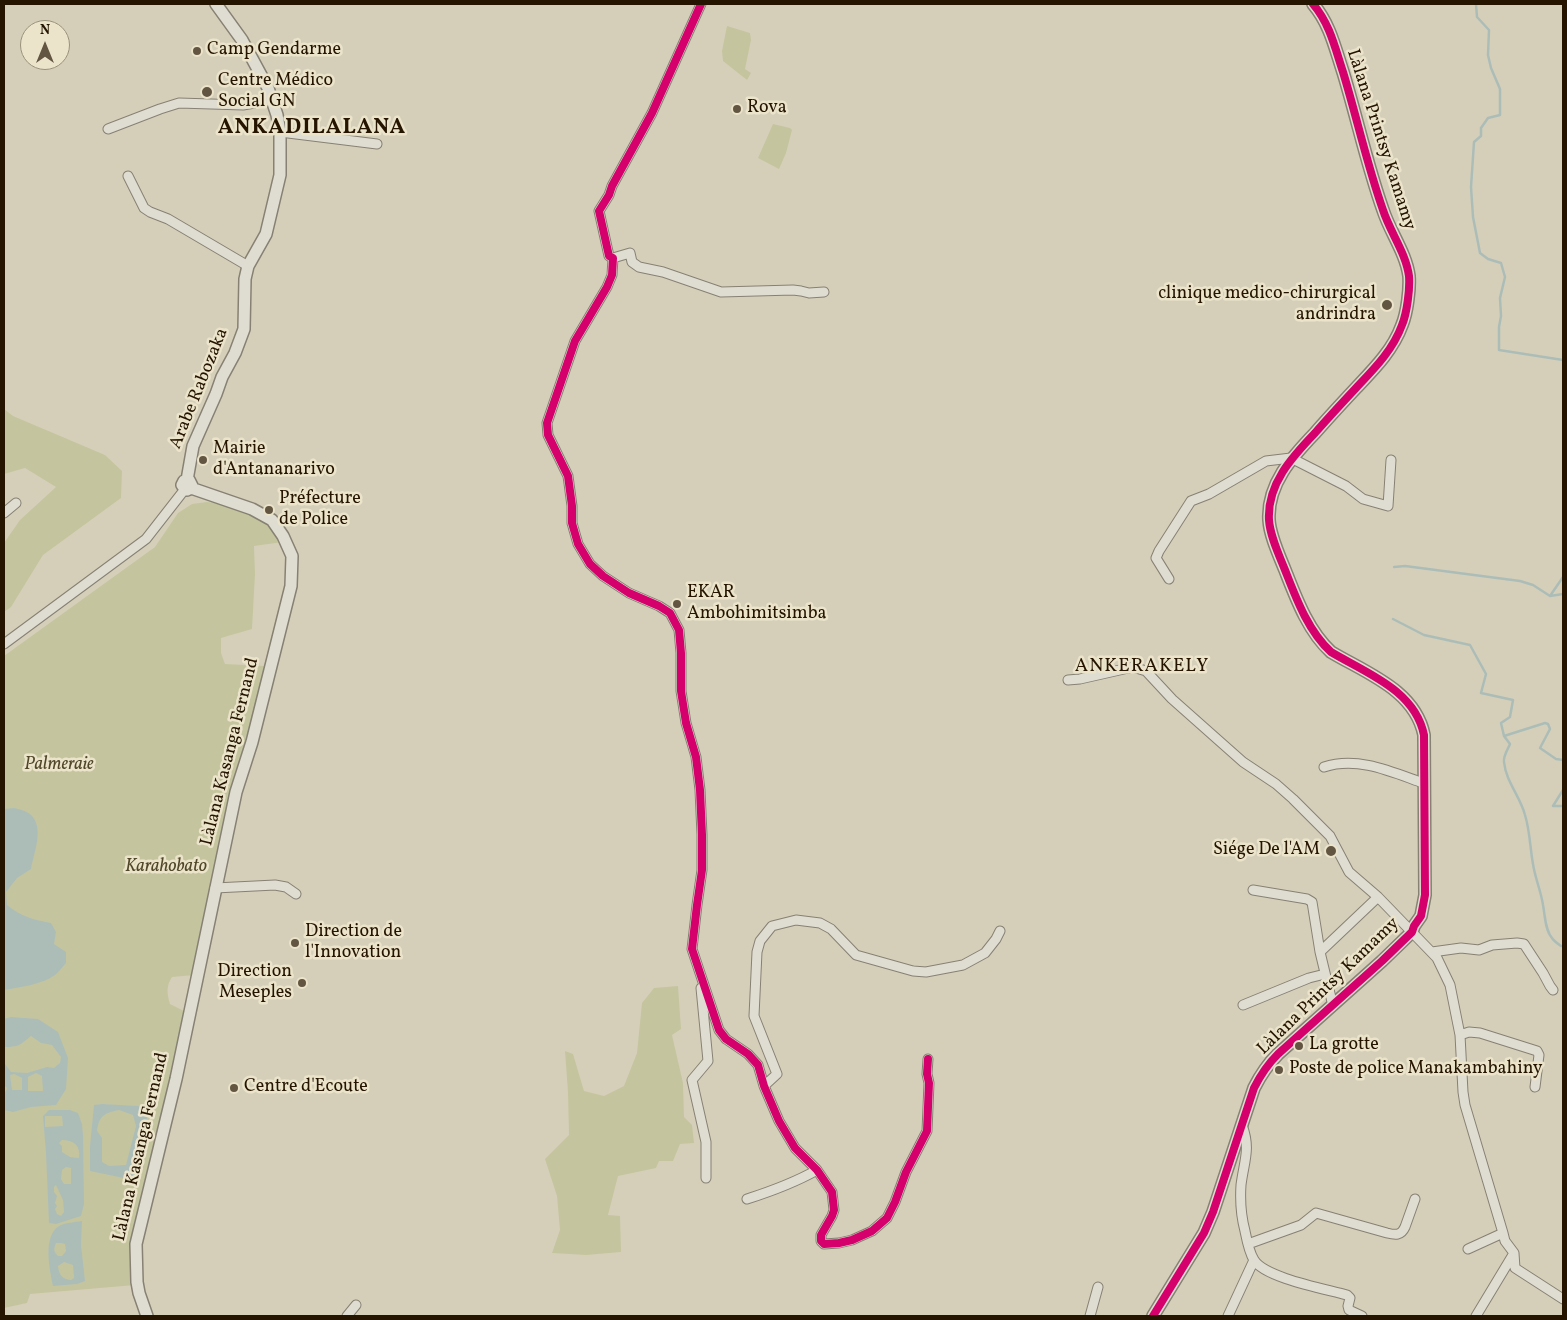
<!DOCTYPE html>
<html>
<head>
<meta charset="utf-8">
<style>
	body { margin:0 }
	#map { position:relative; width:1567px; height:1320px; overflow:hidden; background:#d5cfba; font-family:Vollkorn,serif }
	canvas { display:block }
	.frame { position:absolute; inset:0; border:5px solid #241400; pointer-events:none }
	.north { position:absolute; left:20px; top:20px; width:50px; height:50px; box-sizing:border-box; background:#ebe4cb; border:1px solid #9b917a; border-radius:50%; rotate:0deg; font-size:14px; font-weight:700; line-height:20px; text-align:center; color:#241400 }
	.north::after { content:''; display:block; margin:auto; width:18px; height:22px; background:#625541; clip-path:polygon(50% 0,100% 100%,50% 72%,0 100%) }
</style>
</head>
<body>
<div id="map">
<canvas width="1567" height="1320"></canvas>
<div class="frame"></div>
<div class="north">N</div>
</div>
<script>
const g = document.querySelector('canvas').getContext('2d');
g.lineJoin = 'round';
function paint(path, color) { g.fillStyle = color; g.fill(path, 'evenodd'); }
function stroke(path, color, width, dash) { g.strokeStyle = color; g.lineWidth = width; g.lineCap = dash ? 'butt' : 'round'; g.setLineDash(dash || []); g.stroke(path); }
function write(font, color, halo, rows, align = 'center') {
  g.font = font + ' Vollkorn,serif'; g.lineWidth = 5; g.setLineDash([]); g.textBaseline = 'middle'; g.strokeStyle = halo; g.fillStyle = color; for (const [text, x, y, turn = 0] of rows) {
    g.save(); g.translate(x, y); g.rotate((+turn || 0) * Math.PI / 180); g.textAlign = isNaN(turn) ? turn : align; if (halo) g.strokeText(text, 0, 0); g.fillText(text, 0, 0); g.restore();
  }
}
const green = new Path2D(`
	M727,26L750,33L751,40L745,69L751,73L747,80L723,61L722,51Z
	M773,124L790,128L792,130L786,153L779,169L758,158Z
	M4,409L13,416L105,455L122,471L121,498L43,555L11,607L4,612V543L20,520L56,487L25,468L4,474Z
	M207,502C229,505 255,510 272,525C276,529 279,537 283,542L254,546L255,574L252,629L221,638V653L225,664L265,666L195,975L172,977C166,986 167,994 170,1004L186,1012L143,1198L135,1285L30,1294L27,1303L4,1308V656L155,547L178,513L192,504Z
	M678,986L681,1029L672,1035L683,1083L684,1117L692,1125L694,1143L680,1144L673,1161H659L656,1168L618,1176L608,1215L620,1216L621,1252L586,1255L552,1253L560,1230L557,1196L545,1159L569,1135L568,1092L565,1051L573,1054L584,1091L604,1096L624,1086L637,1053L642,1003L654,988Z`);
const water = new Path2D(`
	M14,808C19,809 26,811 30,814C45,827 34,852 31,869L17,878L6,892L7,905C20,916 34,920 51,923L56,932L54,944L66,952V963C62,967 59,972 55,975C41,985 20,987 4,990V809Z
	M11,1017L38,1019L58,1032L68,1058L66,1089L56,1105L31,1107L13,1112L4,1110V1093L6,1091L7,1088L4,1085V1065L5,1064L11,1072L27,1073L47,1067L54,1068L60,1063L61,1057L52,1045L41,1043L31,1036C20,1045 19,1047 4,1047V1019ZM36,1073L42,1076L43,1091H28V1077ZM14,1074L22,1078V1090H12L10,1075Z
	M102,1104L138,1106L149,1110L133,1180L90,1171V1146L94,1105ZM119,1110L133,1115L136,1126L126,1165L109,1166L102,1162V1138L97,1131C99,1116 104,1113 119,1110Z
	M49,1110H70L78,1113L82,1124L83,1135L84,1204L81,1216L56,1224L49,1223L46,1153L43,1116ZM45,1116H62L63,1126L45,1127ZM62,1140C74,1140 81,1146 79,1158L70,1157L62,1152V1146L59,1143ZM66,1167L71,1168V1184H64L61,1179L62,1170ZM56,1185L63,1200L64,1212L61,1216L57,1214L55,1209L57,1206L55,1203L57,1196L54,1192V1187Z
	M82,1221L81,1245L85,1281L77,1284L53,1286C50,1271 42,1237 59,1226C64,1223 75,1222 82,1221ZM56,1243H61L65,1244L66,1251L62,1256H58C53,1251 54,1249 56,1243ZM64,1262L73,1265L74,1278L71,1280C62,1279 59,1275 58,1266Z`);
const stream = new Path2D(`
	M1476,4L1477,17L1489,30L1488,55L1491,68L1500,89V115L1488,118L1481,128V136L1474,142L1471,187L1473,217L1480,253L1488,259L1501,263L1505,277L1500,298L1501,316L1499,327V350L1563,360
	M1394,567L1405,566L1520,581L1533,585L1550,596
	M1563,577L1550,596L1563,594
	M1393,619L1424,635L1470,645L1486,674L1481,693L1513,700L1510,717L1501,723L1504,736L1510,744C1508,749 1503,756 1504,762C1506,782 1520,796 1525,815C1530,831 1530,848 1533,864C1535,878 1541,891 1543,905C1545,915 1545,930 1552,938C1554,941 1558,944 1561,946H1563
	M1504,736L1545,723L1548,724L1550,729L1540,748L1556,759L1563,760
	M1563,790L1553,806H1563`);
const minor = new Path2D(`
	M701,4L652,113L612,186L609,195L599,211L609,256L613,258L612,275L607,287L575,341L547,423L548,435L568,476L572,506V523L578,544L590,564L603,576L629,593L659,606L670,613L679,630L681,653V691L686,723L696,757L700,790L702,835V870L697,905L692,949L719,1030L726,1039L748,1054L758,1065L764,1086L779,1121L795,1148L817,1170L832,1192L834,1210L832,1216L821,1235V1241L824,1244L839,1243L852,1240L872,1231L887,1218L895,1202L906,1172L927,1131L929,1083L927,1074L928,1059
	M108,129L160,109L179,103L243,105L272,100
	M280,132L377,144
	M128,176L144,208L150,212L168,219L248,266
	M613,258L630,253L632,262L639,267L663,272L721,292L793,290L801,291L809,293L824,292
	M4,513L16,503
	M1169,579L1156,558L1159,551L1191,501L1209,494L1266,461L1291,458L1346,486L1363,499L1388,506L1391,460
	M4,644L146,539L185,489
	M1068,680L1080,679L1133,667L1146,671L1172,699L1243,762L1276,784L1293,799L1330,836L1349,872L1378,897L1437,958L1450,985L1460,1035
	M1324,767C1358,756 1392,772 1423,783
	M215,888L275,885L286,887L296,894
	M1253,890L1307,899L1312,902L1320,952L1378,897
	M1320,952L1333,1006
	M1432,952L1461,948L1479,950L1492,945L1517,943L1524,944L1543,973L1550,986L1553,990
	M701,988L708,1061L692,1080L706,1142V1178
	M1243,1005L1309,978L1325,974
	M764,1086L777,1074L754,1016L757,952L760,941L772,926L796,920L820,923L831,929L856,955L913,971L926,972L963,965L985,953L996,939L1000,931
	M1242,1125C1251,1149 1244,1161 1241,1185C1240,1200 1241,1216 1245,1231C1247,1241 1249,1252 1254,1260C1265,1278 1326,1289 1347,1295L1350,1298L1348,1306L1349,1310L1362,1316
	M747,1199C772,1191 794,1183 817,1170
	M1503,1233L1465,1105L1463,1092L1460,1035L1469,1032L1480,1033L1537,1051L1539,1055L1535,1087
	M1248,1244L1301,1225L1316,1213L1387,1233C1395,1235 1401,1236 1405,1227L1415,1199
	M1468,1249L1503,1233L1505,1241L1514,1253L1515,1268L1563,1299
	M347,1316L356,1305
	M1090,1316L1098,1287
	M1228,1316L1254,1260
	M1476,1316L1514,1253`);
const tertiary = new Path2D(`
	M187,480L193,446L216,394L222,377L235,353L244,329L245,279L248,266L266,234L280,175V132L277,115L268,88L242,40L216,4
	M147,1316L139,1293L137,1282L136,1244L176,1079L236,792L252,742L291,586L292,556L283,536L272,520L252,509L191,488L187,490L185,489L182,485L184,481L189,480L192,486L191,488
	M1153,1316L1204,1233L1213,1212L1254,1088C1260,1076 1268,1064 1278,1054L1382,961L1412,932L1414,926L1421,916L1425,895L1424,735C1415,690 1366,673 1331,652C1308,631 1296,598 1285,570C1279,555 1270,536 1269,520C1267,484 1292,457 1315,433C1328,418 1342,403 1356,388C1374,369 1393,350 1402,325C1407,313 1410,289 1409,276C1406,253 1390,232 1383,210C1367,165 1357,118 1343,72C1335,48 1330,24 1313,4`);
const cycleway = new Path2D(`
	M701,4L652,113L612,186L609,195L599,211L609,256L613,258L612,275L607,287L575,341L547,423L548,435L568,476L572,506V523L578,544L590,564L603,576L629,593L659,606L670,613L679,630L681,653V691L686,723L696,757L700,790L702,835V870L697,905L692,949L719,1030L726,1039L748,1054L758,1065L764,1086L779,1121L795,1148L817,1170L832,1192L834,1210L832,1216L821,1235V1241L824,1244L839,1243L852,1240L872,1231L887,1218L895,1202L906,1172L927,1131L929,1083L927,1074L928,1059
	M1153,1316L1204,1233L1213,1212L1254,1088C1260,1076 1268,1064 1278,1054L1382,961L1412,932L1414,926L1421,916L1425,895L1424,735C1415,690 1366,673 1331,652C1308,631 1296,598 1285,570C1279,555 1270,536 1269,520C1267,484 1292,457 1315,433C1328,418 1342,403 1356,388C1374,369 1393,350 1402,325C1407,313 1410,289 1409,276C1406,253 1390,232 1383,210C1367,165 1357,118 1343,72C1335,48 1330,24 1313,4`);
const markers = [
	[197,51,5,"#625541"],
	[207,92,6,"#625541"],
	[737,109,5,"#625541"],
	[1387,305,6,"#625541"],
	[203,460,5,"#625541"],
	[269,510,5,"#625541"],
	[677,604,5,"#625541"],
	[1331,851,6,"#625541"],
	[295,943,5,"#625541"],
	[302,983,5,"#625541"],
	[1299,1046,5,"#625541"],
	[1279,1070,5,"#625541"],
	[234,1088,5,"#625541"]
];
const poiNames = [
	["Camp Gendarme",207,51],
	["Centre Médico",218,82],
	["Social GN",218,103],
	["Rova",747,109],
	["clinique medico-chirurgical",1376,295,"right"],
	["andrindra",1376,316,"right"],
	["Mairie",213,450],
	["d'Antananarivo",213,471],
	["Préfecture",279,500],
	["de Police",279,521],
	["EKAR",687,594],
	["Ambohimitsimba",687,615],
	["Siége De l'AM",1320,851,"right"],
	["Direction de",305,933],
	["l'Innovation",305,954],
	["Direction",292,973,"right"],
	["Meseples",292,994,"right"],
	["La grotte",1309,1046],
	["Poste de police Manakambahiny",1289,1070],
	["Centre d'Ecoute",244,1088]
];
const streetNames = [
	["Làlana Printsy Kamamy",1380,140,72],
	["Arabe Rabozaka",200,389,-68],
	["Làlana Kasanga Fernand",231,752,-76],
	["Làlana Printsy Kamamy",1329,987,-44],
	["Làlana Kasanga Fernand",142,1147,-77]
];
const parkNames = [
	["Palmeraie",59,766],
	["Karahobato",166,868]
];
const neighbourhoodNames = [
	["ANKERAKELY",1142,668]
];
const districtNames = [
	["ANKADILALANA",312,129]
];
paint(green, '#c4c59e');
paint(water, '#acbdb8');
stroke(stream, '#acbdb8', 2.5);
stroke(minor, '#868173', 11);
stroke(tertiary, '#868173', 14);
stroke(minor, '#dfdcd1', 9);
stroke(tertiary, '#dfdcd1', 11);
stroke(cycleway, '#d6006c', 8);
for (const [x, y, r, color] of markers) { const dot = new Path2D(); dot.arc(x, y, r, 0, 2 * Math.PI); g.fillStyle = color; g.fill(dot); stroke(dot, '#ebe4cb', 2); }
write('18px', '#241400', '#ebe4cb', poiNames, 'left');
write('18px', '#241400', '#ebe4cb', streetNames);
write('italic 18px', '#504628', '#ebe4cb', parkNames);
g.letterSpacing = '1px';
write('19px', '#241400', '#ebe4cb', neighbourhoodNames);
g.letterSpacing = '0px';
g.letterSpacing = '1px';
write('bold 22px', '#241400', '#ebe4cb', districtNames);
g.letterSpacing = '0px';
</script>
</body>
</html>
